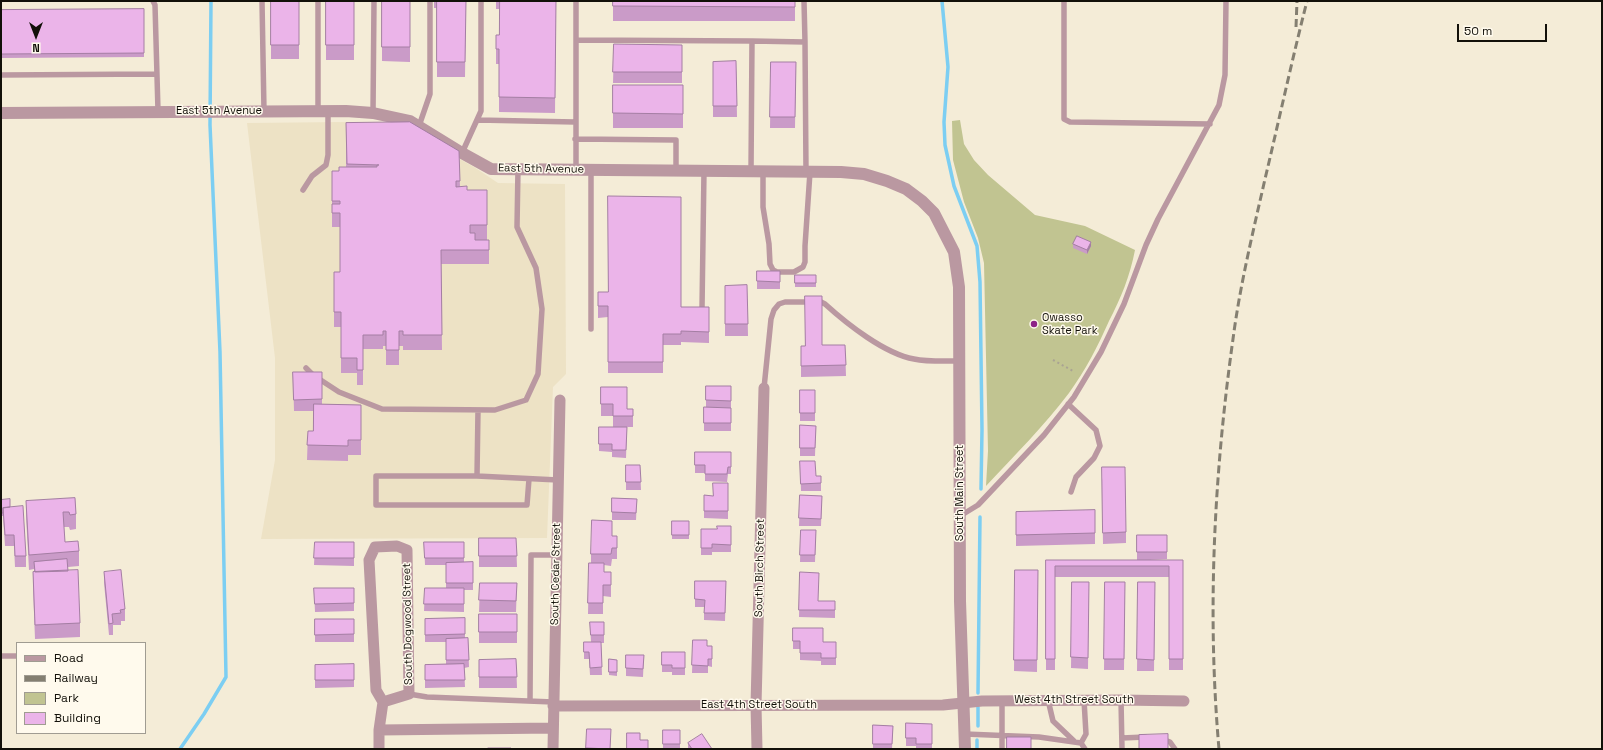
<!DOCTYPE html>
<html>
<head>
<meta charset="utf-8">
<style>
	body { margin:0 }
	#map { position:relative; width:1603px; height:750px; overflow:hidden; background:#f4ecd7; font-family:"Space Grotesk",sans-serif }
	canvas { display:block }
	.frame { position:absolute; inset:0; border:2px solid #121009; pointer-events:none }
	.legend { position:absolute; left:16px; top:642px; width:130px; height:92px; box-sizing:border-box; background:#fffaed; border:1px solid #a09c92; margin:0; padding:5px 7px; list-style:none; font-size:12px; color:#121009 }
	.legend li { display:flex; align-items:center; gap:8px; height:20px }
	.legend b { width:20px; border:1px solid #a09c92 }
	.north { position:absolute; left:16px; top:16px; width:40px; height:40px; -webkit-text-stroke:3px #fffaed; paint-order:stroke; rotate:180deg; font-size:11px; font-weight:700; line-height:16px; text-align:center; color:#121009 }
	.north::after { content:''; display:block; margin:auto; width:14px; height:18px; background:#121009; clip-path:polygon(50% 0,100% 100%,50% 72%,0 100%) }
	.scale { position:absolute; left:1457px; top:24px; width:90px; height:18px; box-sizing:border-box; border:2px solid #121009; border-top:0; padding-left:5px; font-size:12px; line-height:14px; white-space:nowrap; color:#121009; -webkit-text-stroke:3px #fffaed; paint-order:stroke }
</style>
</head>
<body>
<div id="map">
<canvas width="1603" height="750"></canvas>
<div class="frame"></div>
<ul class="legend">
<li><b style="height:5px;background:#ba98a1"></b>Road</li>
<li><b style="height:5px;background:#847f71"></b>Railway</li>
<li><b style="height:11px;background:#c1c491"></b>Park</li>
<li><b style="height:11px;background:#ebb4e9"></b>Building</li>
</ul>
<div class="north">N</div>
<div class="scale">50 m</div>
</div>
<script>
const g = document.querySelector('canvas').getContext('2d');
g.lineJoin = 'round';
function paint(path, color) { g.fillStyle = color; g.fill(path, 'evenodd'); }
function stroke(path, color, width, dash) { g.strokeStyle = color; g.lineWidth = width; g.lineCap = dash ? 'butt' : 'round'; g.setLineDash(dash || []); g.stroke(path); }
function write(font, color, halo, rows, align = 'center') {
  g.font = font + ' "Space Grotesk",sans-serif'; g.lineWidth = 3; g.setLineDash([]); g.textBaseline = 'middle'; g.strokeStyle = halo; g.fillStyle = color; for (const [text, x, y, turn = 0] of rows) {
    g.save(); g.translate(x, y); g.rotate((+turn || 0) * Math.PI / 180); g.textAlign = isNaN(turn) ? turn : align; if (halo) g.strokeText(text, 0, 0); g.fillText(text, 0, 0); g.restore();
  }
}
const built = new Path2D(`
	M344,122L379,123L413,133L474,167L498,183L565,184L566,374L553,387L547,538L261,539L275,460V358L247,123Z`);
const green = new Path2D(`
	M960,120L964,144L974,160L988,175L1035,215L1085,226L1135,250C1130,276 1121,298 1109,321C1098,346 1085,371 1069,393C1044,426 1014,456 986,486L988,451L984,263L978,238L964,202L953,160L952,121Z`);
const stream = new Path2D(`
	M942,1L948,67L944,122L945,145L954,186L977,246L980,282L982,430L981,489
	M978,693L980,517
	M978,726V707
	M180,749L204,714L226,677L220,352L210,125L211,1
	M977,749V740`);
const path = new Path2D(`
	M1053,360L1073,371`);
const service = new Path2D(`
	M153,1L155,5L158,111
	M262,1L264,111
	M318,1V111
	M576,1V40
	M804,1L805,42
	M1064,1V119L1070,122L1210,124
	M752,41L805,42L806,172
	M1,75L157,74
	M373,113L374,1
	M477,120L575,122
	M419,126L430,94V1
	M575,139L676,140V170
	M462,153L481,111V1
	M576,170V40L752,41L751,171
	M591,170V329
	M763,172V207L769,244L770,264L773,270L777,272H794L803,267L805,262V246L810,172
	M303,190L312,176L326,165L328,155V111
	M702,308L704,171
	M306,368L313,375L339,392L382,409L495,410L526,400L538,374L542,309L536,268L517,227L518,169
	M764,388L771,319L774,310L779,304L785,302H821L825,304C847,324 885,354 914,359C928,362 945,361 960,361
	M1068,404L1096,430L1100,446L1094,458L1076,477L1071,492
	M477,476L478,410
	M529,479L527,505H376V476H477L558,480
	M960,516L978,505L1044,435L1074,397L1101,352L1124,304L1146,245L1158,219L1219,105L1225,75L1226,1
	M1,656H17
	M409,694L427,697L553,702
	M1048,700L1053,721L1074,741
	M1121,700L1122,749
	M530,701L531,555H556
	M965,734L1039,737L1081,743L1085,749
	M1122,738L1145,737
	M1162,739L1170,742L1175,749
	M1081,743L1086,734L1084,700
	M1002,749V701`);
const minor = new Path2D(`
	M553,706L943,705L982,701L1121,700L1184,701
	M379,730L553,728
	M379,749V730L383,702L376,690L369,560L375,547L397,546L407,550L409,694L383,702
	M553,749L560,400
	M757,749L756,705L764,388`);
const tertiary = new Path2D(`
	M1,113L346,111L373,113L410,121L462,153L491,169L841,172L864,174L887,181L906,189L922,201L934,213L954,252L959,287L960,601L965,749`);
const rail = new Path2D(`
	M1296,27L1297,1
	M1219,749C1207,613 1214,475 1233,339C1240,285 1253,232 1265,179C1279,120 1292,60 1307,1`);
const wall = new Path2D(`
	M271,1H299V59H271Z
	M326,1H354V60H326Z
	M382,1H410V62L382,61Z
	M434,1H466L465,77H437V8H434Z
	M496,1H556L555,113L499,112V64H496V35H499L500,9H496Z
	M613,1H795V21H613Z
	M144,9V57L1,58V10Z
	M614,44L682,45V83H613Z
	M736,61L737,117H713V62Z
	M771,62H796L795,128H770Z
	M613,85H683V128H613Z
	M346,123L459,151L460,187L467,190H487V240H489V264H441L442,350H403V346H399V365H386V346H383V349H363V385H357V373H341V327H334V272H340V227H332V171H339L346,167Z
	M1073,244L1091,246L1087,254L1073,248Z
	M757,271H780V289H757Z
	M795,275H816V287H795Z
	M747,285L748,336H725V286Z
	M598,292L681,307H709V343L681,342V345H663V373H608V317L598,318Z
	M845,345L846,376L801,377V346Z
	M293,372H322V404L361,405V455H348V461L307,460L308,431H313L314,411H294Z
	M706,386H731V431H704V407H706Z
	M601,387L627,409H633V427H613H627L626,458L612,457V452L599,451V427H613V416H601Z
	M800,390H815V421H800Z
	M800,425L816,426L815,456H800Z
	M695,452H731V474H728L727,482L705,481V473H695Z
	M800,461L816,476H821V491H801Z
	M626,465H640L641,490H626Z
	M1102,478L1126,532V543L1103,544Z
	M728,483V519L704,518V495L713,496Z
	M800,495L822,496L821,526H799Z
	M75,498L76,514V529L70,530L69,527H64L65,542L79,551V566L68,567V571L80,623V637L35,639L33,587V572H34V569L29,570L26,516V501Z
	M612,498L637,499L636,520H612Z
	M1,500L10,507L26,556V567H15L14,546H5L3,516H2Z
	M1095,510V544L1016,546V512Z
	M672,521H689V539H672Z
	M731,526V552H712V555H701V529H717Z
	M801,530H816L815,562H800Z
	M1137,535H1167V559L1150,560H1183V670H1169V577H1055V670H1046V560H1137Z
	M612,536H617V559H612L611,566L604,565V572H611V597L603,596V614H588L589,563H591V554Z
	M479,538H516L517,567H479Z
	M315,542H354V566L314,565Z
	M424,542H464V562H473V590H464V612L424,611L425,588H446V565H425Z
	M1015,570H1038L1037,672L1014,671Z
	M104,572L125,609V621H121V625H113V635H109L104,583Z
	M800,572L818,601H835V618L799,617Z
	M695,581H726L725,621L704,620V607H695Z
	M1072,582H1089L1088,669L1071,668Z
	M1105,582H1125L1124,670H1104Z
	M1138,582H1155L1154,671H1137Z
	M480,583H517L516,612H479Z
	M314,588H354V611L315,612Z
	M479,614H517V643H479Z
	M465,618V638H468L469,667L464,668L465,687L425,688V665L446,664V642H425V619Z
	M315,619H354V642H315Z
	M590,622H604V643H601L602,675H590L589,659H584V642H591Z
	M793,628L823,642H836V665H821V661L800,660V649H793Z
	M693,640L707,646H712V667L708,666V673H692Z
	M662,652H685V675H672V672H662Z
	M626,655H644L643,677L626,676Z
	M516,659L517,688H479V660Z
	M609,659L617,660V676L609,675Z
	M354,664V687L315,688V665Z
	M906,723L932,724V749H916V746H906Z
	M873,725L893,726L892,749H873Z
	M587,729H611L610,749H586Z
	M663,730H680V749H663Z
	M688,743L712,749H688Z`);
const shadedWall = new Path2D(`
	M1091,242V246L1087,254V250Z`);
const building = new Path2D(`
	M271,1H299V45H271Z
	M326,1H354V45H326Z
	M382,1H410V47H382Z
	M437,1H466L465,62H437Z
	M500,1H556L555,98L499,97V49H496V35H499Z
	M613,1H795V7L613,6Z
	M144,9V53L1,54V10Z
	M614,44L682,45V72H613Z
	M736,61L737,106H713V62Z
	M771,62H796L795,117H770Z
	M613,85H683V114L613,113Z
	M410,122L459,151L460,181H456V187L467,186V190H487V225H470V233H475V240H489V250H441L442,335H403V331H399V350H386V331H383V335H363V370H357V358H341V312H334V272H340V213H332V204H340V201H332V171H339V167H377V165H379L347,164L346,123Z
	M608,196L681,197V307H709V332L681,331V334H663V362H608V306H598V292H608Z
	M1077,236L1091,242L1087,250L1073,244Z
	M757,271H780V282L757,281Z
	M795,275H816V283H795Z
	M747,285L748,324H725V286Z
	M805,296H822V345H845L846,365L801,366V346H805Z
	M293,372H322V399L294,400Z
	M706,386H731V401L706,400Z
	M601,387H627V409H633V416H613V404H601Z
	M800,390H815V413H800Z
	M314,404L361,405V440H348V446L307,445L308,431H313Z
	M704,407L731,408V423H704Z
	M800,425L816,426L815,448H800Z
	M599,427H627L626,450H612V444H599Z
	M695,452H731V467H728L727,474H705V465H695Z
	M800,461H815L816,476H821V483L801,484Z
	M626,465H640L641,482H626Z
	M1102,467H1125L1126,532L1103,533Z
	M713,483H728V511H704V495L713,496Z
	M800,495L822,496L821,519L799,518Z
	M75,498L76,514L70,515L69,512H63L65,542L78,541L79,551L29,555L26,501Z
	M612,498L637,499L636,513L612,512Z
	M10,499V507L3,508V513H2L1,500Z
	M23,506L26,556H15L14,535H5L3,508Z
	M1095,510V533L1016,535V512Z
	M592,520L612,521V536H617V548H612L611,554H591Z
	M672,521H689V535H672Z
	M717,526H731V545L712,544V548H701V529H717Z
	M801,530H816L815,555H800Z
	M1137,535H1167V552H1137Z
	M479,538H516L517,556H479Z
	M315,542H354V558H314Z
	M424,542H464V558H425Z
	M67,559L68,571L35,572L34,562Z
	M1046,560H1183V659H1169V566H1055V659H1046Z
	M473,562V583H446V563Z
	M589,563H604V572H611V585H603V603H588Z
	M78,570L80,623L35,625L33,572Z
	M121,570L125,609L120,610L121,613L112,614L113,623L109,624L104,572Z
	M1015,570H1038L1037,660H1014Z
	M800,572L819,573L818,601H835V610H799Z
	M695,581H726L725,613H704L705,600L695,599Z
	M1072,582H1089L1088,658L1071,657Z
	M1105,582H1125L1124,659H1104Z
	M1138,582H1155L1154,660L1137,659Z
	M480,583H517L516,601L479,600Z
	M314,588H354V603L315,604Z
	M425,588H464V604H424Z
	M479,614H517V632H479Z
	M465,618V634L425,635V619Z
	M315,619H354V634L315,635Z
	M590,622H604V635H591Z
	M793,628H823V642H836V658H821V653H800V641H793Z
	M468,638L469,660H446V639Z
	M693,640H707V646H712V659H708V666L692,665Z
	M584,642H601L602,667L590,668L589,652H584Z
	M662,652H685V668H672V665H662Z
	M626,655H644L643,669L626,668Z
	M516,659L517,677H479V660Z
	M609,659L617,660V672H609Z
	M354,664V680H315V665Z
	M464,664L465,680H425V665Z
	M906,723L932,724V744H916V738H906Z
	M873,725L893,726L892,744H873Z
	M587,729H611L610,749L586,748Z
	M663,730H680V744H663Z
	M627,733H640V740H648V749H627Z
	M702,734L712,749H692L688,743Z
	M1168,734V749H1139V735Z
	M1007,737H1031V749H1007Z
	M488,748H511V749H488Z`);
const markers = [
	[1034,324,4,"#8d2287"]
];
const streetNames = [
	["East 5th Avenue",219,111],
	["East 5th Avenue",541,169,1],
	["South Main Street",960,493,-90],
	["South Birch Street",760,568,-89],
	["South Cedar Street",556,574,-89],
	["South Dogwood Street",408,624,-91],
	["West 4th Street South",1074,700],
	["East 4th Street South",759,705]
];
const poiNames = [
	["Owasso",1042,318],
	["Skate Park",1042,331]
];
paint(built, '#ede2c5');
paint(green, '#c1c491');
stroke(stream, '#7ccef2', 3.5);
stroke(path, '#a9a393', 2, [2, 3]);
stroke(service, '#ba98a1', 5.5);
stroke(minor, '#ba98a1', 11);
stroke(tertiary, '#ba98a1', 12);
stroke(rail, '#847f71', 3, [8, 4]);
paint(wall, '#ca9bc8');
paint(shadedWall, '#a47ea3');
paint(building, '#ebb4e9');
stroke(building, '#a47ea3', 1);
for (const [x, y, r, color] of markers) { const dot = new Path2D(); dot.arc(x, y, r, 0, 2 * Math.PI); g.fillStyle = color; g.fill(dot); stroke(dot, '#fffaed', 1.5); }
write('11px', '#121009', '#fffaed', streetNames);
write('11px', '#121009', '#fffaed', poiNames, 'left');
</script>
</body>
</html>
